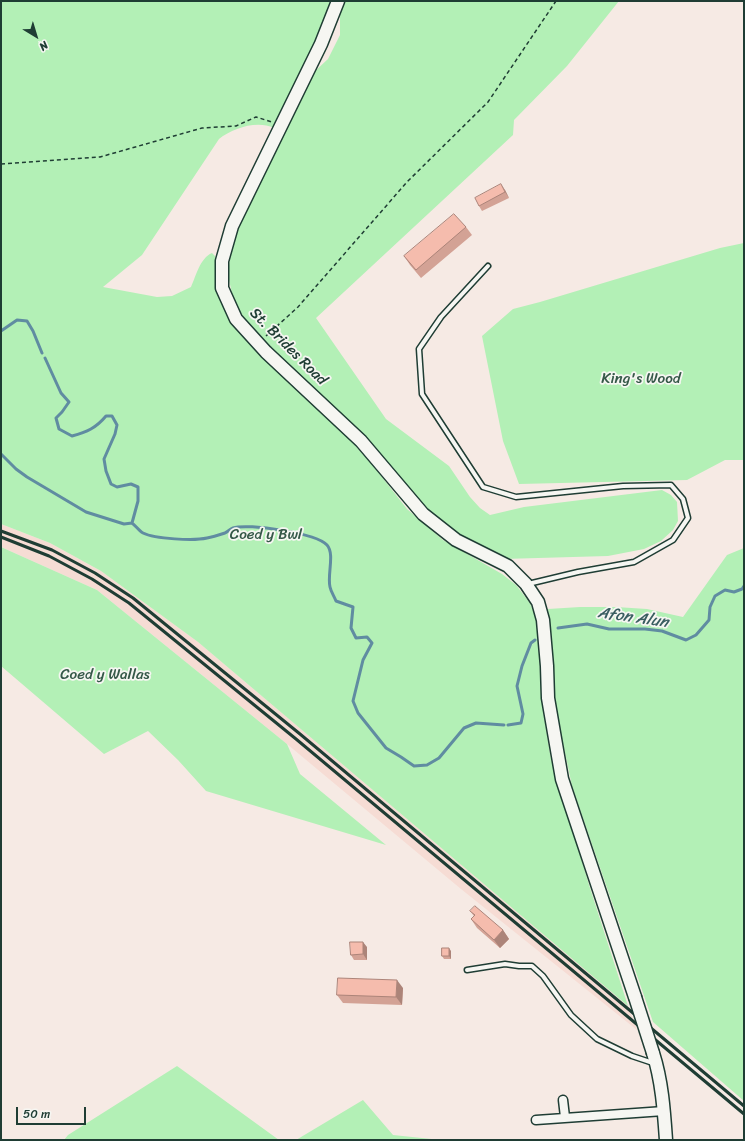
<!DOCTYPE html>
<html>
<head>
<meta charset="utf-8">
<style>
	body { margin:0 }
	#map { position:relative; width:745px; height:1141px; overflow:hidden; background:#f6eae4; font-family:Sriracha,sans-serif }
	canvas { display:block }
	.frame { position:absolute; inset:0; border:2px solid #1f3d34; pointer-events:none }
	.north { position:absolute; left:16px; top:16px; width:40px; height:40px; -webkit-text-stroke:3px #f6f6f2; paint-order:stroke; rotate:142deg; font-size:11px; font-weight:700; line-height:16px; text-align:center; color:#1f3d34 }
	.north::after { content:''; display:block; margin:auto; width:14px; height:18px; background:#1f3d34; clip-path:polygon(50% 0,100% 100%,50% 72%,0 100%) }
	.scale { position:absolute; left:16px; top:1107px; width:70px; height:18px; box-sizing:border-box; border:2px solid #1f3d34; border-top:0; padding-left:5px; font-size:12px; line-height:14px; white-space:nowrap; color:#1f3d34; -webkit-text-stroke:3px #f6f6f2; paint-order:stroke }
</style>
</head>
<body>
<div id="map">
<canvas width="745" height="1141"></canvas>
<div class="frame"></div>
<div class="north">N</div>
<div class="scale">50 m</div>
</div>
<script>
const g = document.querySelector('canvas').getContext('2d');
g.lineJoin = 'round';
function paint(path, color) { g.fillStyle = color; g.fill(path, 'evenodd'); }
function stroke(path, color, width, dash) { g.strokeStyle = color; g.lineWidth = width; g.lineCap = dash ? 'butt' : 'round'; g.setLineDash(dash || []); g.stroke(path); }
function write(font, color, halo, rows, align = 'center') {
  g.font = font + ' Sriracha,sans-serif'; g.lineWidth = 3.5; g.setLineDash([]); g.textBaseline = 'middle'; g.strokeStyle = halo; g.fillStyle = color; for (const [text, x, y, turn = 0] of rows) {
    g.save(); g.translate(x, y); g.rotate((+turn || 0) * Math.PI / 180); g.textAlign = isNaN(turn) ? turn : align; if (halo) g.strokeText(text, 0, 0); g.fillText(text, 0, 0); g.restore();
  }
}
const built = new Path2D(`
	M1,524L50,543L101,571L198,642L628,1006L637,1030L461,889L287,744L97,590L1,547Z`);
const green = new Path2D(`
	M1,1H334L322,31L274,128C257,120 233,128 219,139L142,255L103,287L157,297L172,296L191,287C196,276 200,258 212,253L215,256V275L218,294L239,331L254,348L332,420L371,463L407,509L443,540L502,574L516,585L530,603L540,629L543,711L551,759L590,888L628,1006L198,642L101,571L50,543L1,524Z
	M344,1H619L567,66L514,120L513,135L316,318L386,419L449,466L470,497L480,508L490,515L524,507L662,490L671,495L677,502L678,521L673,530L661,541L644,549L608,556L503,559L473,546L432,516L282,363L250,326L234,303L228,275L230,257L241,216L313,73L328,59L340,35V14Z
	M744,243V460H725L687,480L519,484L503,441L482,336L513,309L540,302L720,248Z
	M1,547L97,590L287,744L300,774L386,845L206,791L178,760L148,731L104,754L1,666Z
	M744,548V1101L653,1022L572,786L557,715L552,672L548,609L580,607H616L647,609L683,617L727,555Z
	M177,1066L279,1140H64L68,1135Z
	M363,1100L393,1135L441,1140H296Z`);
const stream = new Path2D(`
	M1,331L17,320L27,321L33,331L42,353
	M45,358L61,393L69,402L62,412L56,418L59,429L72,436C87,432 96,428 106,416H112L117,425L115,434L104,459L106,471L111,484L117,487L131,484L138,487V501L132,523C136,526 139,531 143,533C155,539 194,541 207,538C213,537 219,535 225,533C227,532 230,529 233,528C248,523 316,533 327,545C335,554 327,575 330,587C331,592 334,596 336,601L353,607L351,628L356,638L367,637L372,643L363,660L353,701L358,713L386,748L401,757L414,766L427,765L439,758L464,728L476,723L504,725
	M1,454L16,469L27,477L86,512L124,524L132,523
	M558,628L587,624L609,629H645L662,631L686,640L696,635L709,620L710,607L715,596L725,590L734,592L742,589L744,586
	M508,725L521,723L523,714L517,686L522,666L531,643L535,640`);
const path = new Path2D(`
	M1,164L100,157L202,128L236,126L256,117L272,122
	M266,336L298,307L407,182L488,102L556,1`);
const service = new Path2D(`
	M488,266L441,317L419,349L422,394L483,487L516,497L623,486L671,485L683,499L688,518L673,540L634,562L578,572L528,584
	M467,970L505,964L519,966H532L543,976L571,1015L597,1039L632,1056L653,1063`);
const minor = new Path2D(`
	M563,1100L565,1117
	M536,1120L664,1111`);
const secondary = new Path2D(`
	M338,1L321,44L232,226L222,261V288L236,319L266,352L361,441L423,514L456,540L508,566L526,584L538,602L543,620L547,666L548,698L562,779L635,997
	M653,1053C662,1081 664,1111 666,1140`);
const rail = new Path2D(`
	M1,531L52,550L95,573L133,598L300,734L744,1106
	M1,537L49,556L92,579L129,603L296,739L744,1114`);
const secondaryBridge = new Path2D(`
	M635,997L653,1053`);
const wall = new Path2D(`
	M505,190L509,198L482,211L479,206Z
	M466,227L472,235L421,278L410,265L404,256Z
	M470,911L503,930L509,939L500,948L477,928L471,919L474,916Z
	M367,947V960H354L351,955Z
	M451,951V959H444L442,956Z
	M403,988L402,1005L343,1003L337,995Z`);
const shadedWall = new Path2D(`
	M501,184L505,190L509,198L505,192Z
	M503,930L509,939L500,948L494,940Z
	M363,942L367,947V960L363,954Z
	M449,948L451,951V959L449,956Z
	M397,980L403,988L402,1005L396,997Z`);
const building = new Path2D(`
	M501,184L505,192L479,206L475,198Z
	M454,214L466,227L416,270L404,256Z
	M475,906L503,930L494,940L471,919L475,915L470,911Z
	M350,942H363V954L351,955Z
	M442,948H449V956H442Z
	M338,978L397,980L396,997L337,995Z`);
const streetNames = [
	["St. Brides Road",288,347,45]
];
const parkNames = [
	["King's Wood",641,379],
	["Coed y Bwl",266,535],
	["Coed y Wallas",105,675]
];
const waterNames = [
	["Afon Alun",633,618,8]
];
paint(built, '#f6dcd4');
paint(green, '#b3f0b6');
stroke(stream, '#608ca1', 3);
stroke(service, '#1f3d34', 7);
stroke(minor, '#1f3d34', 11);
stroke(secondary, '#1f3d34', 15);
stroke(path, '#1f3d34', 1.5, [4, 3]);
stroke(service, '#f6f6f2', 4);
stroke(minor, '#f6f6f2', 8);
stroke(secondary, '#f6f6f2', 12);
stroke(rail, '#1f3d34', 3);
stroke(secondaryBridge, '#1f3d34', 15, []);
stroke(secondaryBridge, '#f6f6f2', 12);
paint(wall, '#d3a295');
paint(shadedWall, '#ac8479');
paint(building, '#f5bcad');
stroke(building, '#ac8479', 1);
write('15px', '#1f3d34', '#f6f6f2', streetNames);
write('15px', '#355848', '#f6f6f2', parkNames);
write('italic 16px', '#3a5e61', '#f6f6f2', waterNames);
</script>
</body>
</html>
